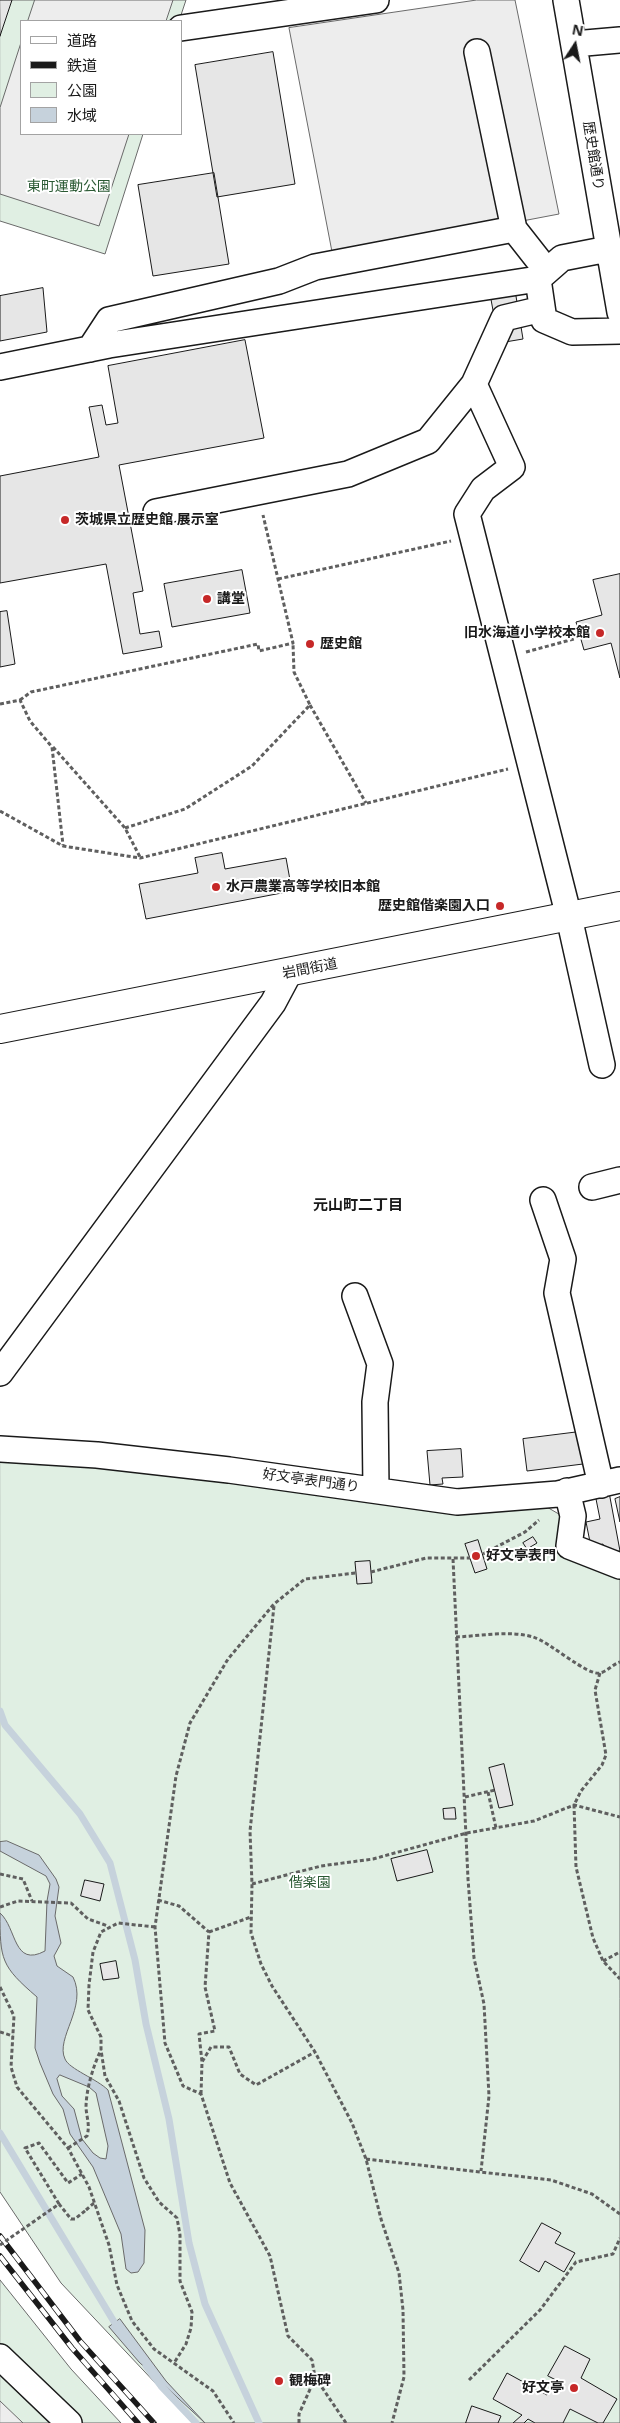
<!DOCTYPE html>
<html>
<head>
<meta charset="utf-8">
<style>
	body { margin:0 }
	#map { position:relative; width:620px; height:2423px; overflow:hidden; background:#fff; font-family:"Noto Sans","Noto Sans JP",sans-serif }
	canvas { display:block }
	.legend { position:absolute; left:20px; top:20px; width:162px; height:115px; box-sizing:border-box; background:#fff; border:1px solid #a3a3a3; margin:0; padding:6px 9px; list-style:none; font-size:15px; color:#1a1a1a }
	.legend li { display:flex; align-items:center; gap:10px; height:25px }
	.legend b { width:25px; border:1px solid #a3a3a3 }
	.north { position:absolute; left:550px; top:20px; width:50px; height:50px; -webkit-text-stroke:4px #fff; paint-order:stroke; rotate:11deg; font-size:14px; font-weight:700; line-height:20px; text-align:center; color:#1a1a1a }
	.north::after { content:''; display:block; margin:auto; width:18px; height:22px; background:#1a1a1a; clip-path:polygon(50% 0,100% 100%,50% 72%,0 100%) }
</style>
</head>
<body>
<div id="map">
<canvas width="620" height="2423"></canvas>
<ul class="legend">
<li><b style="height:6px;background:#fff"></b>道路</li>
<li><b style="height:6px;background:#1a1a1a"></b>鉄道</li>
<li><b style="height:14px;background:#e0efe3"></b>公園</li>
<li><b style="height:14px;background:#c6d2dc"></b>水域</li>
</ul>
<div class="north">N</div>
</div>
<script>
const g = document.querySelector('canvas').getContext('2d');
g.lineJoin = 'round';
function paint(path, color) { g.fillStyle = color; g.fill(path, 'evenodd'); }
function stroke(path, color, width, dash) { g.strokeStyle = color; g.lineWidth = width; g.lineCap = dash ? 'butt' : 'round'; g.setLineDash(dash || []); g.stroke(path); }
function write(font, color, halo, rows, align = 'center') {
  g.font = font + ' "Noto Sans","Noto Sans JP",sans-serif'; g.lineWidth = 4; g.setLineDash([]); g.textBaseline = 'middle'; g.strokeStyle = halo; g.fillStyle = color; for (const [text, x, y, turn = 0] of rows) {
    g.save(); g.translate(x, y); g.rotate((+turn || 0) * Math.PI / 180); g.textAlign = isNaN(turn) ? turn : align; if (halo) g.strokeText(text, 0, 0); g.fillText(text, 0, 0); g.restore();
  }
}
const green = new Path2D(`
	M0,0H186L179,21H21V134H143L105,254L0,221Z
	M0,1456L540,1503L569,1520L561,1553L620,1574V2423H193L61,2283L0,2192Z
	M0,2280L71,2369L121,2423H0Z`);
const parking = new Path2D(`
	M35,0H173L166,21H28Z
	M477,0H515L559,214L333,257L289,28Z
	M21,43V134H129L99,226L0,194V108Z
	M0,2401L23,2423H0Z`);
const water = new Path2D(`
	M7,1841L39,1855L56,1879L59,1887L55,1916L61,1943L54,1956L57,1966L73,1977C88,2007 55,2038 65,2059C69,2069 97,2079 108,2090L145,2230L144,2263L138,2272L131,2273L126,2269L121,2234L93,2167L70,2134L63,2109L53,2094L40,2063L35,2048L37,1997C1,1966 0,1960 0,1913C17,1928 13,1968 45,1951L47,1901L50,1884L46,1876L0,1851V1842ZM60,2075L89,2087L96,2093L108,2146L106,2159L100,2158L93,2153L82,2139L74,2109L62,2096L57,2079Z
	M120,2319L166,2381L205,2423L139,2362L109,2327Z`);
const stream = new Path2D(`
	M0,1711L5,1725L80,1814L110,1863L135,1960L146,2024L169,2119L189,2243L205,2304L259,2423
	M0,2133L119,2330
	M146,2366L161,2386L196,2423`);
const building = new Path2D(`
	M0,0H12L0,36Z
	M273,52L295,184L217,197L195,65Z
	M214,173L229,264L153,276L138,185Z
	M43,288L47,332L0,341V296Z
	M515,290L523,339L499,343L490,294Z
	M245,340L264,438L119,465L143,591L133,593L140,634L159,631L162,647L123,654L106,564L0,583V476L99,457L89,407L102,405L106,425L118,423L108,366Z
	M242,570L250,613L172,627L164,584Z
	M620,574V678L611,643L584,650L576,622L602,615L593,580Z
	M7,611L15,664L0,667V612Z
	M222,853L225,869L286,858L292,891L146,919L139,884L198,873L195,858Z
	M579,1432L583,1464L527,1471L523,1439Z
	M461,1449L463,1477L442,1478L443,1484L430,1485L427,1451Z
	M609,1492L620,1551L604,1554L603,1544L591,1547L586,1522L600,1519L595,1494Z
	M620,1497V1522L615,1499Z
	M533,1537L537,1543L527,1549L523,1543Z
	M478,1540L487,1569L475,1573L465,1544Z
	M370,1561L372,1583L357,1584L355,1562Z
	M504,1764L513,1805L499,1808L489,1768Z
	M455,1808L456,1819H444L443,1809Z
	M427,1850L433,1872L397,1881L391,1859Z
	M85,1880L104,1884L100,1901L81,1896Z
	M116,1961L119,1978L103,1980L100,1964Z
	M542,2223L561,2233L555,2243L575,2253L564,2272L545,2261L539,2272L520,2261Z
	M565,2346L590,2359L581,2378L617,2399L603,2423H598L570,2409L563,2423H535L528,2419L524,2423H513L522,2415L493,2399L507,2373L547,2395L556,2380L548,2376Z
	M472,2406L501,2416L498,2423H466Z`);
const path = new Path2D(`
	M278,579L451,541
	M526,652L574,639
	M20,700L31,692L258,644L259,651L293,643L263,515
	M0,704L20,700L30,721L52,747L63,845
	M310,705L366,803
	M53,747L125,828L140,857
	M0,811L63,846L140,858L508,769
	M125,828L185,809L252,766L310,705L294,672L293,644
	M483,1554L525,1532L539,1520
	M453,1559L468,1879L474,1958L484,2004L489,2096L481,2171
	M371,1572L426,1558H470
	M274,1606L250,1831L252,1884L251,1933L261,1964L272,1986L315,2052L352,2123L366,2159L381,2219L399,2273L403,2310L404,2377L392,2423
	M456,1637C481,1636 509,1630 533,1637C550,1642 587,1676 600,1673C608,1671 613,1664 620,1662
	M600,1673L595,1690L606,1755L602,1765L581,1791L574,1805L576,1867L593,1938L603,1961L620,1979
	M488,1792L496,1828
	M465,1797L495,1790
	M0,1874L23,1879L32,1901
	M252,1884L321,1866L373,1859L467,1833L534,1821L574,1805L620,1817
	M158,1900L179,1906L209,1932L205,1987L215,2031L199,2034L202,2062
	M0,1907L18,1901L71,1903L88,1919L108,1926
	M155,1927L118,1923L101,1932L93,1952L89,1985L88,2010L101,2037V2050L105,2076L119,2101L144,2178L159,2202L177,2218L180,2235V2281L192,2312L191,2328L186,2344L174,2363
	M209,1932L251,1917
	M603,1961L620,1952
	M0,1987L14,2016L11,2067L17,2087L68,2148L89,2187L109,2245L117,2285L132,2321L154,2349L213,2391L234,2423
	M0,2032L13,2036
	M201,2094L202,2062L211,2047H229L240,2074L256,2085L315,2052
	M68,2148L87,2136C90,2125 87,2119 86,2108C86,2090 93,2066 101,2050
	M366,2159L551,2180L592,2194L620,2214
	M59,2204L25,2148L39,2143L68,2183L82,2174
	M86,2210L94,2203
	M469,2380L540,2310L576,2262L613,2254L620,2238
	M299,2423V2414L315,2378
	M346,2423L315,2377L312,2360L288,2336L270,2256L230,2183L201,2094L183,2086L165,2043L155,1927L176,1776L190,1723L228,1659L274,1604L305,1579L356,1573`);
const minor = new Path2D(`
	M566,0L620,312
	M181,28L376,0
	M574,44L620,40
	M477,52L514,229L547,271
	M608,249L562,258L538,279L544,320L572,332L620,331
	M90,349L109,320L279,281L315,267L514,229
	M0,367L109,345L538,279
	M474,384L504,318L542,309
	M156,512L348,474L428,441L474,384L512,467L483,489L467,514L569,917L602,1065
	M592,1187L620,1180
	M543,1200L563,1259L557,1293L601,1485
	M355,1296L380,1364L375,1402L376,1490
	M0,1373L273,1003L289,973
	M0,1449L97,1455L229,1470L457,1502L558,1494L620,1480
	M567,1491L573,1516L569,1546L620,1566
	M0,2357L69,2423`);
const major = new Path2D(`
	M0,1029L620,906`);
const rail = new Path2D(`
	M0,2236L80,2341L154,2423
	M0,2256L72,2348L138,2423`);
const pathBridge = new Path2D(`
	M0,2245L59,2204L71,2219H75L86,2210`);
const markers = [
	[65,520,5,"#c62828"],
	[207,599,5,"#c62828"],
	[600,633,5,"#c62828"],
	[310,644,5,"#c62828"],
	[216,887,5,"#c62828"],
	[500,906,5,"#c62828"],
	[476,1556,5,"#c62828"],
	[279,2381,5,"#c62828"],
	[574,2388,5,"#c62828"]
];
const streetNames = [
	["歴史館通り",593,156,81],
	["岩間街道",310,969,-11],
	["好文亭表門通り",311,1481,8]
];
const parkNames = [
	["東町運動公園",69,187],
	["偕楽園",310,1883]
];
const poiNames = [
	["茨城県立歴史館 展示室",75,520],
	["講堂",217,599],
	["旧水海道小学校本館",590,633,"right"],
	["歴史館",320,644],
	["水戸農業高等学校旧本館",226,887],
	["歴史館偕楽園入口",490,906,"right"],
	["好文亭表門",486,1556],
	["観梅碑",289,2381],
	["好文亭",564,2388,"right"]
];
const neighbourhoodNames = [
	["元山町二丁目",358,1206]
];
paint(green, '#e0efe3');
stroke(green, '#6a6a6a', 1);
paint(parking, '#ededed');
stroke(parking, '#6a6a6a', 1);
paint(water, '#c6d2dc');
stroke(water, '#6a6a6a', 1);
stroke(stream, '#c6d2dc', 7);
paint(building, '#e6e6e6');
stroke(building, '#1a1a1a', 1);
stroke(minor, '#1a1a1a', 28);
stroke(major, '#1a1a1a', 30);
stroke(path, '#5f5f5f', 3, [4, 2.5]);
stroke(minor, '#fff', 25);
stroke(major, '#fff', 28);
stroke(rail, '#1a1a1a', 5.5);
stroke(rail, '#fff', 4, [11]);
stroke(pathBridge, '#5f5f5f', 3, [4, 2.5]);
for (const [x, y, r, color] of markers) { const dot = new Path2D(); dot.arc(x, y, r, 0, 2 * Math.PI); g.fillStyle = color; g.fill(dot); stroke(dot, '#fff', 2); }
write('14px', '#1a1a1a', '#fff', streetNames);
write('14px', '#2b5a34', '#fff', parkNames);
write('bold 14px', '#1a1a1a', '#fff', poiNames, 'left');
write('bold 15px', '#1a1a1a', '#fff', neighbourhoodNames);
</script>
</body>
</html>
